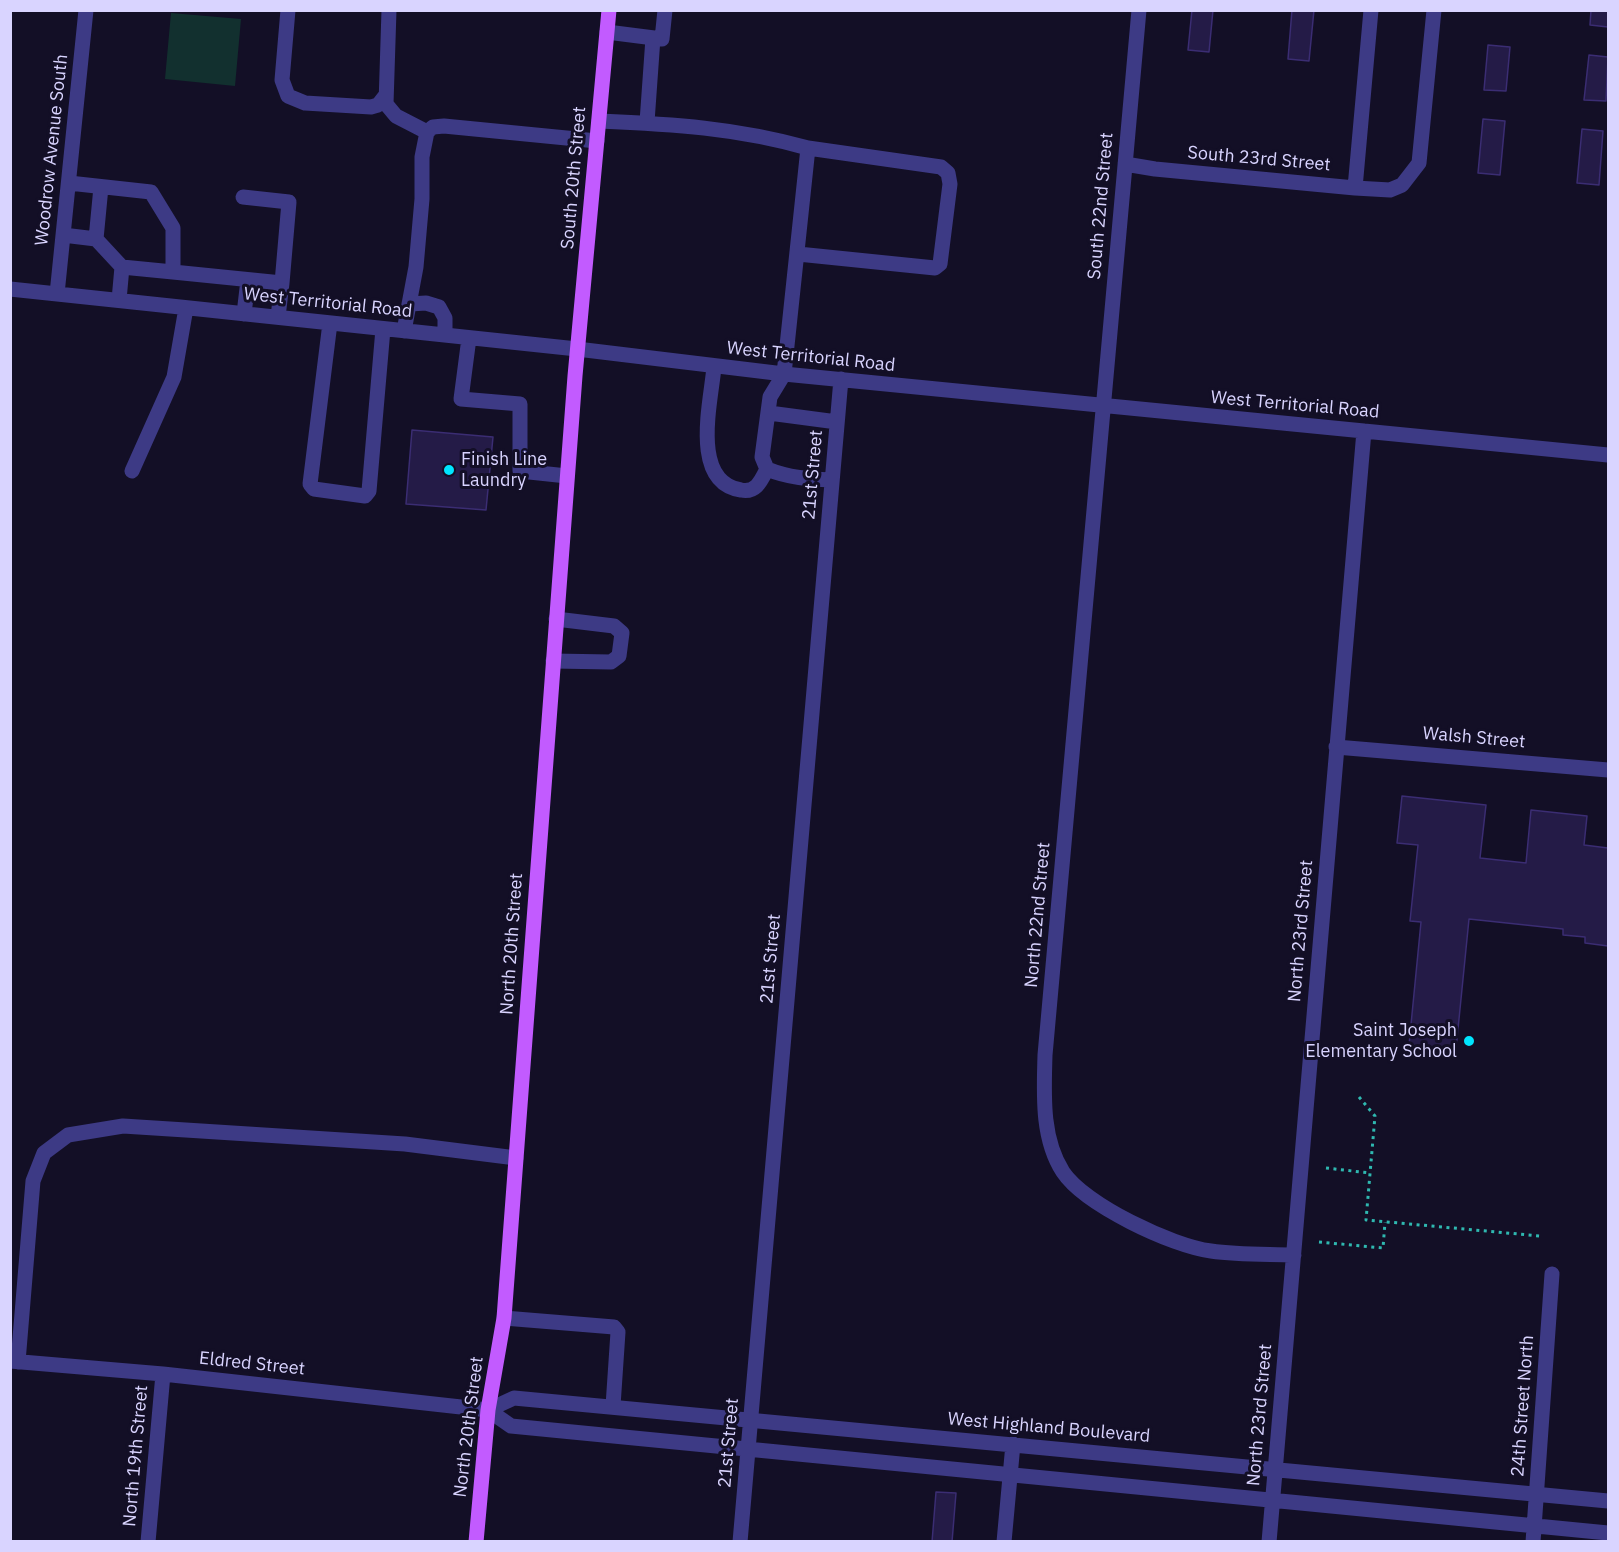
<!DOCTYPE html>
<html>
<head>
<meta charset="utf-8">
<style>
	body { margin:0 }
	#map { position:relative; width:1619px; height:1552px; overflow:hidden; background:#130f26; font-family:"IBM Plex Sans",sans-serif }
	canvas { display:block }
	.frame { position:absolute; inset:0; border:12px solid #d9d4ff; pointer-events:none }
</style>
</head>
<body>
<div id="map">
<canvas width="1619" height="1552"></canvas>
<div class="frame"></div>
</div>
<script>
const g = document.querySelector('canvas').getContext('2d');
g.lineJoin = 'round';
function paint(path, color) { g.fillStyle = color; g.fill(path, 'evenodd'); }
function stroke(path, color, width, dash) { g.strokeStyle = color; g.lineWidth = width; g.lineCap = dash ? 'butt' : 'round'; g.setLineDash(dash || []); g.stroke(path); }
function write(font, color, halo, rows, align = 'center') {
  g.font = font + ' "IBM Plex Sans",sans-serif'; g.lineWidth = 6; g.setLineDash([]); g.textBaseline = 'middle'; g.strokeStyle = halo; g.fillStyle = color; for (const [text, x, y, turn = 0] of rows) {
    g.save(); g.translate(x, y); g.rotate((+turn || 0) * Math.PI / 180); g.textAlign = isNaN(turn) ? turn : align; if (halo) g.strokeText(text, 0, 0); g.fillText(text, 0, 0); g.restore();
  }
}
const green = new Path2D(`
	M171,13L241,19L235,86L165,79Z`);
const building = new Path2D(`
	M1192,10H1213L1209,52L1188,50Z
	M1292,10H1314L1309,61L1288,59Z
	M1591,10H1608V27L1590,25Z
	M1488,45L1510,47L1506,91L1484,90Z
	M1589,55L1608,57L1606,101L1584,100Z
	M1483,119L1505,121L1500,175L1478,173Z
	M1582,129L1603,131L1599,185L1577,183Z
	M412,430L493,437L486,510L406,504Z
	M1402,796L1486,805L1480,858L1526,863L1531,810L1587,816L1584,845L1608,848V946L1585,943V937L1563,935V929L1469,919L1456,1049L1409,1045L1421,922L1410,921L1418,845L1397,843Z
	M936,1492L956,1493L952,1542H932Z`);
const path = new Path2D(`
	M1359,1097L1375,1116L1366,1220L1540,1236
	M1326,1168L1370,1173
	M1319,1242L1383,1248L1385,1222`);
const minor = new Path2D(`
	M288,10L282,80L288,96L305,103L371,107L378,105L385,96
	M389,10L386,104L396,116L427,132
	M1139,10L1045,1055C1044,1093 1041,1138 1063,1172C1085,1205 1172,1246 1211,1251C1238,1255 1266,1254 1294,1255
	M607,32L662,39L665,10
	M599,121C672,124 737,128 808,148L784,374L770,397L762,457L767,469C789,478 809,479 832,480
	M647,122L653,38
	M1125,164L1155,169L1355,188L1390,190L1402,185L1419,163L1434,10
	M69,183L151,192L173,228V272L122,267L96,239L101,187
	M1355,188L1371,10
	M63,235L96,239
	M798,254L935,268L940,264L950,184L948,173L941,167L808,148
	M173,272L282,283L289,202L243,197
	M10,289L577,349L784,374L1608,455
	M57,294L86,10
	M119,300L122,267
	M410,304L426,303L439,307L445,318V335
	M244,314L248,280
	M278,317L282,283
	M330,323L310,484L314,489L365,496L369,491L383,329
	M404,331L416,267L422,199V157L427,132L433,127L444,126L597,141
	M469,338L461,399L520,404V471L567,476
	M714,367C711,402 690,482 741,490C756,493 761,481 767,469
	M769,413L837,422
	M132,471L174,377L186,308
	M553,661L611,662L619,656L622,633L614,626L556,619
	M1336,747L1608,770
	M504,1318L614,1327L618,1332L613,1406
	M10,1361L163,1374L488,1410L511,1426L1608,1533
	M18,1362L33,1181L44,1153L68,1135L123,1126L405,1144L516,1158
	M488,1410L514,1398L1608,1501
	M148,1542L163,1374
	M740,1542L841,379
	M1004,1542L1013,1444
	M1269,1542L1364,431
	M1533,1542L1552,1274`);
const major = new Path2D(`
	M476,1542L488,1410L504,1318L575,376L609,10`);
const markers = [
	[449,470,6,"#00e5ff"],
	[1469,1041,6,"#00e5ff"]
];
const streetNames = [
	["Woodrow Avenue South",52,150,-84],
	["South 23rd Street",1259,159,5],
	["South 20th Street",574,178,-85],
	["South 22nd Street",1101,206,-85],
	["West Territorial Road",328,303,6],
	["West Territorial Road",811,357,6],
	["West Territorial Road",1295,405,5],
	["21st Street",813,475,-85],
	["Walsh Street",1474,738,5],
	["North 22nd Street",1038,915,-85],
	["North 23rd Street",1301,931,-85],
	["North 20th Street",512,944,-86],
	["21st Street",771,959,-85],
	["Eldred Street",252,1364,6],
	["24th Street North",1523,1406,-86],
	["North 23rd Street",1260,1415,-85],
	["North 20th Street",469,1427,-83],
	["West Highland Boulevard",1049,1428,5],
	["21st Street",729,1443,-85],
	["North 19th Street",136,1456,-85]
];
const poiNames = [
	["Finish Line",461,460],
	["Laundry",461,481],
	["Saint Joseph",1457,1031,"right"],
	["Elementary School",1457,1052,"right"]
];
paint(green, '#12302f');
paint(building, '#241b47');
stroke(building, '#3b2d73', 1.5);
stroke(path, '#2fb8b0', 3, [3, 4.5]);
stroke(minor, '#3d3a85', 15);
stroke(major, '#c25bff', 15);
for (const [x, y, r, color] of markers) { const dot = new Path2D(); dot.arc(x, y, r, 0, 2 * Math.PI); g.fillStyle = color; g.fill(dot); stroke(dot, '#130f26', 2); }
write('18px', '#d9d4ff', '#130f26', streetNames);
write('18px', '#d9d4ff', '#130f26', poiNames, 'left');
</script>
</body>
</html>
